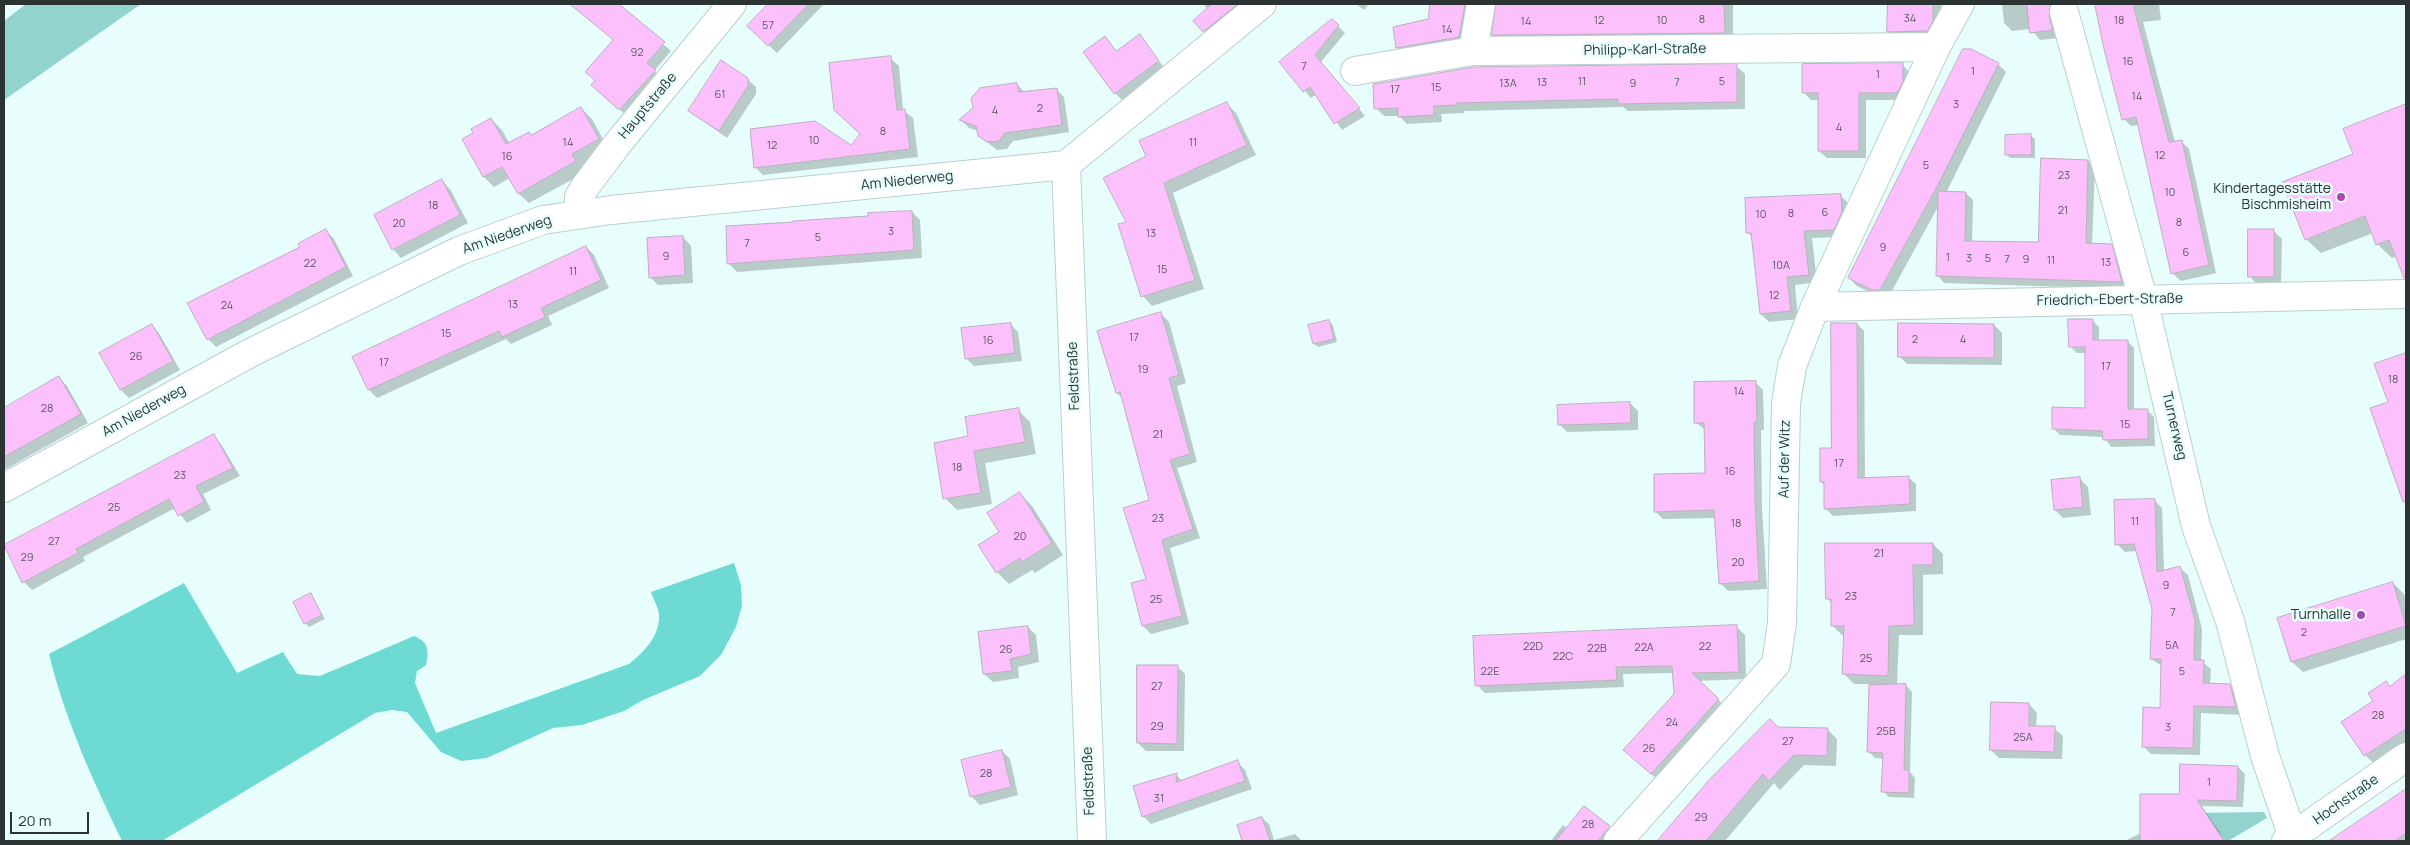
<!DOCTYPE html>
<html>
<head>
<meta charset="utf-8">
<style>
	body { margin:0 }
	#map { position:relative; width:2410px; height:845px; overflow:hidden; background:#e7fefc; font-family:Manrope,sans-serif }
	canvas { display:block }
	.frame { position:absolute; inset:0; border:5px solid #2b3433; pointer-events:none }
	.scale { position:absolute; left:10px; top:812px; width:79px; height:22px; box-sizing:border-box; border:2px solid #2b3433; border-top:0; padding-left:6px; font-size:15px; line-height:18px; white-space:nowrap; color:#2b3433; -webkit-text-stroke:4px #e7fefc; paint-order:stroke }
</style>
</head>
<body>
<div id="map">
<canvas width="2410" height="845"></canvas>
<div class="frame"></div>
<div class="scale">20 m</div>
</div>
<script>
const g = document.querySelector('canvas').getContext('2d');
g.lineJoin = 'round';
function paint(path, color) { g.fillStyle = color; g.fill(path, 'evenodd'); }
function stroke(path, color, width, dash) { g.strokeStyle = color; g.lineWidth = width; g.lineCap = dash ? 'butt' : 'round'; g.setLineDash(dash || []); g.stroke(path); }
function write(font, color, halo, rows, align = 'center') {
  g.font = font + ' Manrope,sans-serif'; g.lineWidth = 5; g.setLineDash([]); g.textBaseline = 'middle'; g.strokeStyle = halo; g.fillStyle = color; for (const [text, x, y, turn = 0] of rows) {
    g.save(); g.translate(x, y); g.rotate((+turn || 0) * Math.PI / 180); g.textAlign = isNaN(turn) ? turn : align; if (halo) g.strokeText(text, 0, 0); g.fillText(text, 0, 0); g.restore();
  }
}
const green = new Path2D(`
	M26,4H141L4,100V21Z
	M2264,812L2267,818L2228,841H2224L2213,824L2190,813Z`);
const forest = new Path2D(`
	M734,563L741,585L742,606L736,627L721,655L700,676L643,700L624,711L582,725L553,728L487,758L461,761L441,752L407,712L392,710L375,713L162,841H122C93,780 65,720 49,654L184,583L237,673L283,652L297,674L320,676L414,636C429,642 429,651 426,665L417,671L415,683L436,733L629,664C644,652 660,636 659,615C659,608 653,599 651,592Z`);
const shadow = new Path2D(`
	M583,4H616L671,51L654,71L662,79L627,116L600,92L596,81L587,72L614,40L578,9Z
	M769,4H824L777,53L749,26Z
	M1203,4H1254L1212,39L1195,21L1208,9Z
	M1356,4H1369L1364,10Z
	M1431,4H1477L1468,46L1406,56L1397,48L1429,20Z
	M1496,4H1733V42L1502,44L1493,35Z
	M1889,4H1941L1940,29L1935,39H1897L1889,31Z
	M2002,4H2063L2060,38L2040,40L2031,29L2012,31L2004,23Z
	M2096,4H2159L2161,20L2143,22L2175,142L2181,141L2189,149L2216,273L2181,281L2172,273L2139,125L2131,126L2123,118L2105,49Z
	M1332,20L1345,33L1321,62L1365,116L1342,130L1317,94L1311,98L1280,62Z
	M1140,36L1166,70L1123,101L1115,93L1105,38L1117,52Z
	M1965,48L1998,64L2006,72L1946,193H1966L1973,200L1972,242L2039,243L2088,161L2095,168L2092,245H2111L2118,253L2128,289L1944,283L1937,275L1939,205L1888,298H1881L1857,286L1849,278Z
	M890,58L899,66L903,110L913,118L918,157L763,175L755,167L851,146L861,134Z
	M1902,64L1909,72L1905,100H1866V158H1827L1819,151V100H1811L1803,92Z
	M1736,66L1745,74V109L1628,111L1623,107L1464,111V113L1441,114L1442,122L1407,124L1399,116H1384L1376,108Z
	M747,79L756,87V94L727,138L689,111Z
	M1017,84L1025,93L1056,89L1064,97L1069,132L1013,141L1007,149L997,150L979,136L978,131L969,128L961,120Z
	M1226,103L1236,113L1256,155L1173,193L1204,289L1152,306L1143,296L1128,222L1147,156Z
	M2406,106V268L2397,256L2392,258L2377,244L2373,233L2321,253L2306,239L2355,155L2345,130Z
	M581,108L592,119L609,150L582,165L586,172L529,203L518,193L510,178L494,187L484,177L474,134L491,119L502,130L510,144L531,136Z
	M2031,136L2035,139V158H2010L2006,154Z
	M442,181L450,189L468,223L401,258L393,249L376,215Z
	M1841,196L1849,204L1842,237L1812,238L1817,282L1795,285L1798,319L1769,322L1761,314L1753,238L1747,232Z
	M912,212L920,220L922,258L737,272L729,264L869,217Z
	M326,231L334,239L353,276L216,347L208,339L302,248Z
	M2274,231L2282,239L2281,285L2257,284L2249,276Z
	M683,237L691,246L693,283L658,285L650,277Z
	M586,247L594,255L609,288L548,316L552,325L511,344L506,339L377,398L369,390L354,357Z
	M1161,314L1169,322L1186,383L1177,386L1197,462L1177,468L1200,538L1170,548L1189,624L1151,634L1143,626L1132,584L1148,580L1151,501L1124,399L1117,393Z
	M2092,320L2099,327V342L2127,341L2134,348V411L2147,410L2154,417L2155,446L2111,447L2104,437L2060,435L2053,428L2086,409V353H2077L2070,346Z
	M1329,321L1333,325L1337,342L1318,347L1314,344Z
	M1010,324L1018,332L1022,361L974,366L966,358Z
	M1857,324L1864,331L1865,479L1908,477L1916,484V511L1833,516L1825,508V486L1821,482L1832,449Z
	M151,325L159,333L180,370L129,398L121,390L100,353Z
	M1994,325L2002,333V365L1907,364L1899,356Z
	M2406,354V506L2372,409L2389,403L2376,365Z
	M59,378L67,386L88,423L4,470V423L19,414Z
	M1756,383L1763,390L1764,430H1761L1762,508L1767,589L1728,591L1720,583L1716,518L1663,519L1655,511L1706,474V430L1695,422Z
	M1630,403L1638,411V430L1567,432L1559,424Z
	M1018,410L1030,422L1036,454L985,463L992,504L957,510L945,498L970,437Z
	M213,436L221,444L240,476L203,494L211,510L187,523L175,508L83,557L85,561L32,590L24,582L4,546Z
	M2080,479L2088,487L2091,515L2063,518L2055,510Z
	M1020,494L1032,506L1063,555L1035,573L1032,570L1009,584L997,572L1001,532Z
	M2154,500L2162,508L2164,572L2180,568L2188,575L2202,629L2201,661L2211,669L2210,684L2230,685L2238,693L2243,715L2201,713L2200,755L2151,754L2143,746L2161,709L2162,666L2151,659L2153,609L2137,551L2125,552L2117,544Z
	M1933,544L1943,554V574L1923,575V635H1899L1897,685H1906L1912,692L1910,772L1915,778L1914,798L1889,797L1883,791L1884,759L1875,758L1869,752L1871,684H1854L1844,674L1845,635H1842L1832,625V604L1827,598Z
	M2393,583L2404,594L2406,603V639L2303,672L2292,662Z
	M311,594L325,619L309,627L305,623Z
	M1028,627L1036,635L1039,662L1018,667L1019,678L993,682L984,674Z
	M1737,627L1745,635L1746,679L1698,681L1726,707L1659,781L1633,758L1675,694L1674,673L1623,674L1624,687L1485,693L1477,685Z
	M1177,666L1185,674L1184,751H1146L1138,743Z
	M2406,676V742L2373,763L2365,755L2375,702Z
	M2029,704L2037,713L2036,727L2054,728L2063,736L2062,759L1999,758L1991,750Z
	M1778,728L1827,729L1837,739L1836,766L1804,765L1780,790L1774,783L1725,841H1658L1710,781Z
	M1002,751L1010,759L1018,795L980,805L971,796Z
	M1237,762L1245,770L1252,789L1151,824L1143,816L1176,775L1183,781Z
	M2238,767L2245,774L2243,807L2202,806L2221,834L2211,841H2125L2141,833L2180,795Z
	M2406,790V841H2332Z
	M1584,808L1617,835L1613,841H1551L1563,825L1568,829Z
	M1261,817L1269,824L1274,840L1295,834L1302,841H1244L1241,832Z`);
const building = new Path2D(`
	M570,4H619L665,42L647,63L656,70L619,110L591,85L595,80L585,72L613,40Z
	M768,4H809L768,46L747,26Z
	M1212,4H1238L1203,32L1193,21Z
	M1430,4H1465L1459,37L1396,48L1393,27L1428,19Z
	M1496,4H1724L1725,33L1492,35Z
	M1888,4H1933V21L1927,31L1887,32Z
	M2027,4H2051L2049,16L2053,30L2030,33Z
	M2095,4H2133L2169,142L2182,140L2209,265L2171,274L2136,117L2122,120L2104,49Z
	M1332,19L1339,25L1315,55L1360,108L1334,124L1310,87L1303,92L1279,62Z
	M1140,34L1159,61L1114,94L1083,52L1105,36L1116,51Z
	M1963,49H1971L1999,63L1938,185L1880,290H1872L1848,278Z
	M891,56L897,110L905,109L910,149L754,168L750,129L815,121L851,145L860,134L834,110L829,63Z
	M721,60L748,78V86L719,131L688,111Z
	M1903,63V82L1897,93H1859V151H1818V93H1802V64Z
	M1737,64V102L1618,104V99L1457,103V105L1434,106V115L1398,117V108L1374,109L1373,84L1474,67Z
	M1017,83L1019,92L1057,88L1062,125L1005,133L999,141L987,142L978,136L976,126L959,120L973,108L971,98L980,88Z
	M1227,102L1247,145L1164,183L1195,280L1141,297L1118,224L1126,222L1103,178L1146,156L1139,141Z
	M2406,104V278H2404L2389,240L2376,245L2365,216L2305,240L2282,182L2353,154L2343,129Z
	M581,107L599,139L572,154L576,161L518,194L502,167L483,177L462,139L473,133L471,129L491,118L506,144L529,132L531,135Z
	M2031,134L2032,155H2005V135Z
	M2041,158L2088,160L2086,243L2112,244L2122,282L1936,276L1938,191L1966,192L1965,241L2038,242Z
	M442,179L460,215L392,250L374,215Z
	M1841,194L1842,212L1834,230L1804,231L1809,275L1787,277L1791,311L1760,314L1751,233H1746L1745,198Z
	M912,211L914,250L727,264L726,226L793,222V221L868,216V213Z
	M326,229L346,267L207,340L187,303L300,247L298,244Z
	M2248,229H2274V277H2248Z
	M683,236L685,275L649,278L647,238Z
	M586,246L601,280L541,308L545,317L502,337L499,331L368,390L352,357Z
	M1161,312L1179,375L1169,378L1190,454L1170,460L1193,529L1162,540L1182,616L1142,626L1131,583L1146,579L1123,508L1149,500L1120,392L1116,393L1097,331Z
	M2068,319H2093V340H2128V409H2148V439L2103,440L2102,431L2052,429V407L2085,408V347H2069Z
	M1329,320L1334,339L1313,344L1308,325Z
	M1011,323L1015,353L965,359L961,328Z
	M1831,323H1857L1858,478L1909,476L1910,504L1824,509V482H1820V448H1831Z
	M1898,323L1994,324V358L1898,357Z
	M152,324L173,361L120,390L99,353Z
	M2406,353V501L2403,502L2370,408L2388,402L2374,364Z
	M59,376L81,414L4,457V408Z
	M1756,381L1757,422H1754L1755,500L1759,581L1719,584L1714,510L1654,512V474L1705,473L1704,423H1694V382Z
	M1630,402L1631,423L1558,425L1557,405Z
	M1019,408L1025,442L974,451L981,493L943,499L934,443L968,436L965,417Z
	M214,434L233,468L196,486L204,502L178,516L169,499L76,549L78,553L22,583L4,545Z
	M2080,477L2083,507L2054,510L2051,480Z
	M1020,492L1052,543L1022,562L1020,558L996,573L978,545L999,532L987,513Z
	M2155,499L2157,572L2180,566L2195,620L2194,660H2204L2203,683L2230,684L2236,707L2194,706L2193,748L2142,747L2143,707L2160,708L2161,659H2150L2152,609L2134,544L2115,545L2114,500Z
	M1825,543H1933V565H1913L1914,625L1889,626L1888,676L1842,674L1844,626H1831V599H1826Z
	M2393,582L2406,626L2291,662L2277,618Z
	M311,593L322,615L304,624L293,602Z
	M1737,625L1739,672L1692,673L1719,699L1651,774L1623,750L1674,694L1672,666L1616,667L1617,680L1475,686L1473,636Z
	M1028,626L1031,654L1010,659L1012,671L983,674L978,632Z
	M1137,665H1178L1177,744L1137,743Z
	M2406,674V729L2364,756L2341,722L2373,701L2368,693L2386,681L2390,686Z
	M1906,684L1904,770H1909V793L1881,792L1883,753L1867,752L1869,685Z
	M1991,702L2029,703V726H2055L2054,752L1990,750Z
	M1770,719L1778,727L1828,728L1827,756L1794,755L1769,781L1763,774L1706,841H1657L1709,780Z
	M1002,750L1011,787L970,797L961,760Z
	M1238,760L1245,781L1142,817L1133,786L1177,773L1176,782Z
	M2180,764L2238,766L2237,801L2197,800L2224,841H2140V794H2179Z
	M2406,789V833L2395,841H2329Z
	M1584,806L1610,826L1598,841H1556Z
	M1262,817L1270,841H1242L1237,825Z`);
const minor = new Path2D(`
	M2064,12L2143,299L2196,526L2230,621L2265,756L2293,837
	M1473,51L1481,4
	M1355,71L1473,51L1936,47
	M1066,165L1092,841
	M1066,165L1262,4
	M579,214V197L585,187L619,142L732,4
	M1815,307L2406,294
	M4,488L252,352L459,251L543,220L611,210L1066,165
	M1618,841L1776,664L1782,623L1786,403L1792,366L1815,307L1936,47L1960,4
	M2286,841L2406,757`);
const markers = [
	[2341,197,5,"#ac49b0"],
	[2361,615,5,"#ac49b0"]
];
const numberNames = [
	["34",1910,19],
	["8",1702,20],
	["12",1599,21],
	["10",1662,21],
	["18",2119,21],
	["14",1526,22],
	["57",768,26],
	["14",1447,30],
	["92",637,53],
	["16",2128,62],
	["7",1304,67],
	["1",1973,72],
	["1",1878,75],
	["11",1582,82],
	["5",1722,82],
	["13",1542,83],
	["7",1677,83],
	["13A",1508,84],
	["9",1633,84],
	["15",1436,88],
	["17",1395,90],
	["61",720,95],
	["14",2137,97],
	["3",1956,105],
	["2",1040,109],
	["4",995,111],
	["4",1839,128],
	["8",883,132],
	["10",814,141],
	["14",568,143],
	["11",1193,143],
	["12",772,146],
	["12",2160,156],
	["16",507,157],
	["5",1926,166],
	["23",2064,176],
	["10",2170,193],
	["18",433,206],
	["21",2063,211],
	["6",1825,213],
	["8",1791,214],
	["10",1761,215],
	["8",2179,223],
	["20",399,224],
	["3",891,232],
	["13",1151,234],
	["5",818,238],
	["7",747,244],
	["9",1883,248],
	["6",2186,253],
	["9",666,257],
	["1",1948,258],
	["3",1969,259],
	["5",1988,259],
	["7",2007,260],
	["9",2026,260],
	["11",2051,261],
	["13",2106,263],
	["22",310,264],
	["10A",1781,266],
	["15",1162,270],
	["11",573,272],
	["12",1774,296],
	["13",513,305],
	["24",227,306],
	["15",446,334],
	["17",1134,338],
	["2",1915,340],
	["4",1963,340],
	["16",988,341],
	["26",136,357],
	["17",384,363],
	["17",2106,367],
	["19",1143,370],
	["18",2393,380],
	["14",1739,392],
	["28",47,409],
	["15",2125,425],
	["21",1158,435],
	["17",1839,464],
	["18",957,468],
	["16",1730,472],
	["23",180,476],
	["25",114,508],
	["23",1158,519],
	["11",2135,522],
	["18",1736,524],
	["20",1020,537],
	["27",54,542],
	["21",1879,554],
	["29",27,558],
	["20",1738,563],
	["9",2166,586],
	["23",1851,597],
	["25",1156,600],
	["7",2173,613],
	["2",2304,633],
	["5A",2172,646],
	["22D",1533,647],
	["22",1705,647],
	["22A",1644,648],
	["22B",1597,649],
	["26",1006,650],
	["22C",1563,657],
	["25",1866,659],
	["22E",1490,672],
	["5",2182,672],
	["27",1157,687],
	["28",2378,716],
	["24",1672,723],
	["29",1157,727],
	["3",2168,728],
	["25B",1886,732],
	["25A",2023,738],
	["27",1788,742],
	["26",1649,749],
	["28",986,774],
	["1",2209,783],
	["31",1159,799],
	["29",1701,818],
	["28",1588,825]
];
const streetNames = [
	["Philipp-Karl-Straße",1645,50,-1],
	["Hauptstraße",648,106,-50],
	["Am Niederweg",907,181,-6],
	["Am Niederweg",507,235,-19],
	["Friedrich-Ebert-Straße",2110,300,-1],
	["Feldstraße",1074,376,-92],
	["Am Niederweg",144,411,-29],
	["Turnerweg",2174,426,77],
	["Auf der Witz",1785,459,-89],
	["Feldstraße",1089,781,-92],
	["Hochstraße",2346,800,-35]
];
const poiNames = [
	["Kindertagesstätte",2331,189],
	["Bischmisheim",2331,205],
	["Turnhalle",2351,615]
];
paint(green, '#93d3ce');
paint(forest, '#6ddbd4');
paint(shadow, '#0003');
paint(building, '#fcc1fd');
stroke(building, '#bcafbc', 1);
stroke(minor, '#bad0ce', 30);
stroke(minor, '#fff', 28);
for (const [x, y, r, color] of markers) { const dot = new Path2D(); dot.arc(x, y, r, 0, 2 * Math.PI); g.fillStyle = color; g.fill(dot); stroke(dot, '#e7fefc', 2); }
write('11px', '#5f5766', null, numberNames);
write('14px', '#2b3433', '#e7fefc', streetNames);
write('14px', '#2b3433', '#e7fefc', poiNames, 'right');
</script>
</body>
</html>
